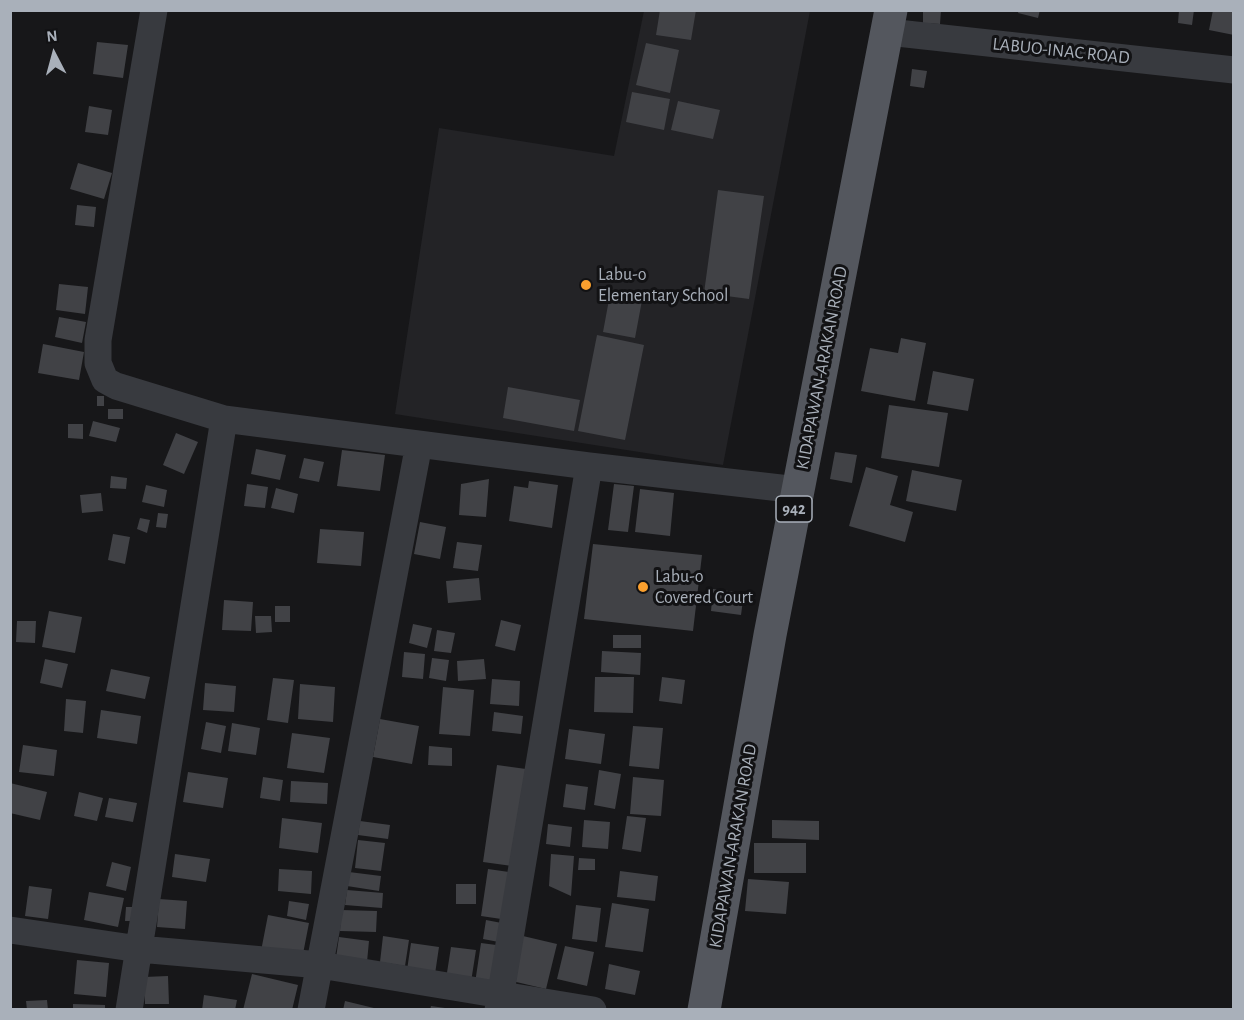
<!DOCTYPE html>
<html>
<head>
<meta charset="utf-8">
<style>
	body { margin:0 }
	#map { position:relative; width:1244px; height:1020px; overflow:hidden; background:#171719; font-family:"Alegreya Sans",sans-serif }
	canvas { display:block }
	.frame { position:absolute; inset:0; border:12px solid #a9b0ba; pointer-events:none }
	.north { position:absolute; left:24px; top:24px; width:60px; height:60px; -webkit-text-stroke:4px #121214; paint-order:stroke; rotate:354deg; font-size:16px; font-weight:700; line-height:24px; text-align:center; color:#a9b0ba }
	.north::after { content:''; display:block; margin:auto; width:21px; height:27px; background:#a9b0ba; clip-path:polygon(50% 0,100% 100%,50% 72%,0 100%) }
</style>
</head>
<body>
<div id="map">
<canvas width="1244" height="1020"></canvas>
<div class="frame"></div>
<div class="north">N</div>
</div>
<script>
const g = document.querySelector('canvas').getContext('2d');
g.lineJoin = 'round';
function paint(path, color) { g.fillStyle = color; g.fill(path, 'evenodd'); }
function stroke(path, color, width, dash) { g.strokeStyle = color; g.lineWidth = width; g.lineCap = dash ? 'butt' : 'round'; g.setLineDash(dash || []); g.stroke(path); }
function write(font, color, halo, rows, align = 'center') {
  g.font = font + ' "Alegreya Sans",sans-serif'; g.lineWidth = 6; g.setLineDash([]); g.textBaseline = 'middle'; g.strokeStyle = halo; g.fillStyle = color; for (const [text, x, y, turn = 0] of rows) {
    g.save(); g.translate(x, y); g.rotate((+turn || 0) * Math.PI / 180); g.textAlign = isNaN(turn) ? turn : align; if (halo) g.strokeText(text, 0, 0); g.fillText(text, 0, 0); g.restore();
  }
}
const built = new Path2D(`
	M644,11H810L723,465L395,414L439,128L614,156Z`);
const building = new Path2D(`
	M660,10H696L691,40L656,35Z
	M923,10H941L940,24L923,23Z
	M1019,10H1040L1038,18L1018,13Z
	M1179,10H1194L1192,25L1178,23Z
	M1213,10H1234V35L1209,30Z
	M97,42L128,45L123,78L93,74Z
	M646,43L679,50L670,93L636,85Z
	M912,69L927,71L924,88L910,86Z
	M632,92L670,99L664,130L626,122Z
	M678,101L720,110L713,139L671,130Z
	M89,106L112,110L108,135L85,132Z
	M78,163L112,173L104,199L70,189Z
	M718,190L764,196L749,299L704,293Z
	M77,205L96,207L94,227L75,225Z
	M59,284L88,287L85,314L56,310Z
	M611,289L643,295L635,338L603,332Z
	M59,317L86,322L82,343L55,337Z
	M597,335L644,345L625,440L578,431Z
	M901,338L926,343L915,401L861,391L870,348L898,353Z
	M43,344L84,352L79,380L38,373Z
	M933,371L974,379L968,411L927,404Z
	M508,387L580,400L574,431L503,418Z
	M97,396H104V406H97Z
	M889,405L948,413L939,467L881,458Z
	M108,409H123V419H108Z
	M93,421L120,428L116,442L89,436Z
	M68,424H83V439L68,438Z
	M176,433L198,442L184,474L163,465Z
	M256,449L286,455L280,480L251,474Z
	M342,450L385,455L380,491L337,486Z
	M835,452L857,455L852,483L830,479Z
	M304,458L324,462L319,482L299,478Z
	M866,467L898,476L890,505L913,512L905,542L849,526Z
	M912,470L962,480L956,511L906,501Z
	M111,476L127,478L126,489L110,488Z
	M489,479L486,517L459,515L461,484Z
	M529,481L558,485L552,528L509,521L514,486L528,488Z
	M247,484L268,487L265,508L244,506Z
	M614,484L634,486L628,532L608,530Z
	M146,485L167,490L164,507L142,502Z
	M276,488L298,494L294,513L271,508Z
	M640,489L674,493L670,536L635,532Z
	M101,493L103,511L82,513L80,495Z
	M158,513L168,514L166,528L156,527Z
	M140,518L150,520L147,533L137,529Z
	M420,522L446,527L440,559L414,554Z
	M320,529L364,532L361,566L317,563Z
	M113,534L130,537L125,564L108,560Z
	M457,542L482,545L478,571L453,568Z
	M593,544L702,555L693,631L584,619Z
	M479,578L481,600L448,603L446,581Z
	M713,589L744,593L741,615L711,611Z
	M224,600L253,602L251,631L222,630Z
	M275,606H290V622H275Z
	M49,611L82,617L75,653L42,647Z
	M255,616H271L272,632L256,633Z
	M501,620L521,625L515,651L495,646Z
	M17,621H36L35,643L16,642Z
	M413,624L432,628L427,648L409,643Z
	M437,630L455,633L451,653L434,651Z
	M613,635H641V648H613Z
	M602,651L641,653L640,675L601,672Z
	M404,652L425,654L423,679L402,677Z
	M432,658L449,660L446,681L429,678Z
	M45,659L68,664L62,688L40,683Z
	M484,659L486,679L458,681L457,661Z
	M111,669L150,677L145,699L106,691Z
	M595,677H634L633,713L594,712Z
	M662,677L685,680L682,704L659,701Z
	M273,678L294,680L288,723L267,720Z
	M492,679L520,681L519,706L490,704Z
	M205,683L236,686L234,712L203,710Z
	M300,684L335,687L333,722L298,719Z
	M443,687L474,690L470,736L439,734Z
	M66,699L86,701L83,733L64,731Z
	M101,710L141,716L137,744L97,738Z
	M494,712L523,716L521,734L492,731Z
	M380,719L419,726L412,764L373,757Z
	M206,722L226,726L221,753L201,749Z
	M232,723L260,728L256,755L228,751Z
	M633,726L663,728L659,769L629,766Z
	M569,729L605,734L601,764L565,759Z
	M292,733L330,738L324,773L287,768Z
	M23,745L57,750L54,776L19,772Z
	M429,746L452,748V766L428,765Z
	M497,765L526,769L512,866L483,862Z
	M599,770L621,774L615,809L594,805Z
	M188,772L228,778L223,808L183,802Z
	M263,777L283,780L280,801L260,798Z
	M633,777L664,780L661,816L630,814Z
	M291,781L328,783L327,804L290,802Z
	M10,783L47,792L40,820L10,813Z
	M566,784L588,787L585,810L563,807Z
	M79,792L103,798L97,821L74,816Z
	M109,798L137,803L133,822L105,817Z
	M627,816L646,818L641,852L622,849Z
	M282,818L322,823L318,853L279,848Z
	M584,820L610,822L608,849L582,847Z
	M772,820L819,821V840L772,838Z
	M360,821L390,825L388,839L358,835Z
	M548,824L572,827L570,847L546,844Z
	M358,840L385,843L381,871L355,868Z
	M754,843H806V873H754Z
	M175,854L210,859L206,882L172,877Z
	M551,854L574,856L571,896L549,886Z
	M579,858L595,859V870H578Z
	M112,862L131,867L126,891L106,886Z
	M279,869L312,871L311,894L278,891Z
	M488,869L516,873L508,920L481,916Z
	M620,871L658,876L655,901L617,897Z
	M349,872L381,876L379,891L347,886Z
	M748,879L789,882L786,914L745,911Z
	M456,884H476V904H456Z
	M29,886L52,889L48,919L25,916Z
	M347,890L383,893L382,908L345,905Z
	M89,892L124,898L118,927L84,920Z
	M159,899L187,901L185,929L157,927Z
	M289,901L309,904L306,920L287,916Z
	M612,903L649,909L643,952L605,947Z
	M576,905L601,908L597,942L572,939Z
	M126,907H134L133,921H125Z
	M341,910L377,911L376,932L340,931Z
	M268,915L309,923L302,959L261,951Z
	M486,920L507,924L504,943L483,939Z
	M383,936L409,940L405,966L380,962Z
	M523,936L557,944L546,989L512,981Z
	M339,937L369,941L367,962L336,958Z
	M411,943L439,947L435,974L407,970Z
	M481,943L504,946L498,986L475,983Z
	M565,946L594,952L587,986L557,979Z
	M451,947L476,950L471,982L446,979Z
	M77,960L109,963L106,997L74,994Z
	M609,964L640,971L635,995L605,989Z
	M252,974L298,985L292,1010H243Z
	M168,976L169,1004H145L144,977Z
	M204,995L237,1000L235,1010H202Z
	M47,1000L48,1010H27L26,1001Z
	M345,1001L378,1009V1010H343Z
	M73,1004L105,1005V1010H73Z
	M431,1006L445,1008V1010H430Z`);
const minor = new Path2D(`
	M154,10L98,340V363L105,380L116,386L224,419L589,466L798,490
	M888,32L1234,70
	M10,930L139,949L320,965L593,1010
	M129,1010L224,419
	M311,1010L419,444
	M498,1010L589,466`);
const major = new Path2D(`
	M704,1010L770,635L891,10`);
const markers = [
	[586,285,6,"#fba02e"],
	[643,587,6,"#fba02e"]
];
const shields = [
	[794,509,36]
];
const shieldNames = [
	["942",794,509]
];
const streetNames = [
	["LABUO-INAC ROAD",1061,51,6],
	["KIDAPAWAN-ARAKAN ROAD",822,368,-79],
	["KIDAPAWAN-ARAKAN ROAD",733,846,-80]
];
const poiNames = [
	["Labu-o",598,275],
	["Elementary School",598,296],
	["Labu-o",655,577],
	["Covered Court",655,598]
];
paint(built, '#232326');
paint(building, '#414246');
stroke(minor, '#383a3f', 27);
stroke(major, '#54575e', 33);
for (const [x, y, r, color] of markers) { const dot = new Path2D(); dot.arc(x, y, r, 0, 2 * Math.PI); g.fillStyle = color; g.fill(dot); stroke(dot, '#121214', 2); }
for (const [x, y, w] of shields) { const box = new Path2D(); box.roundRect(x - w / 2, y - 13, w, 26, 4.5); g.fillStyle = '#121214'; g.fill(box); stroke(box, '#a9b0ba', 1.5); }
write('bold 16px', '#a9b0ba', null, shieldNames);
write('18px', '#a9b0ba', '#121214', streetNames);
write('18px', '#a9b0ba', '#121214', poiNames, 'left');
</script>
</body>
</html>
